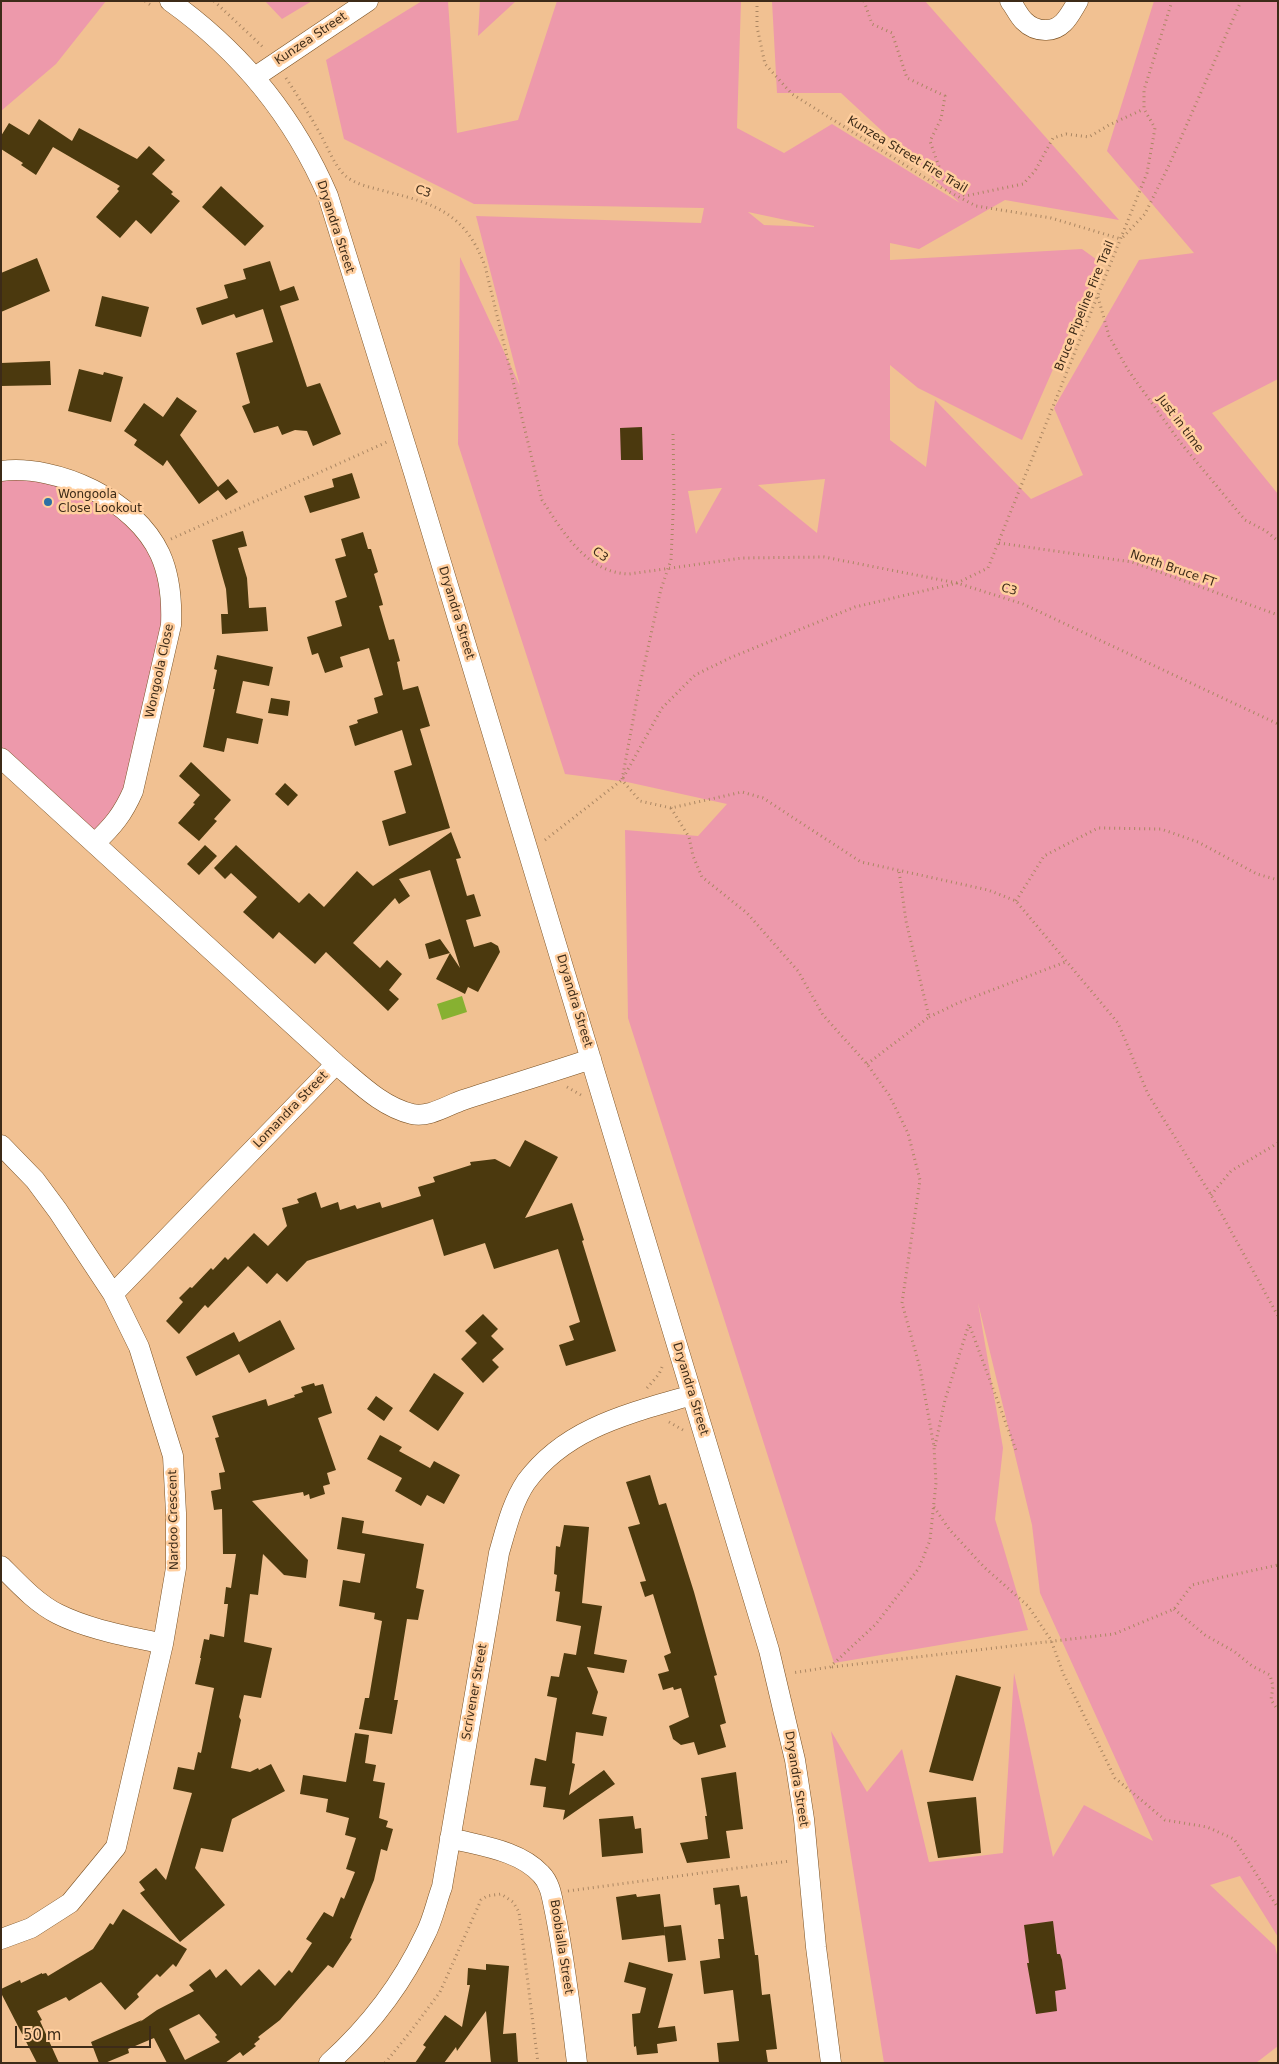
<!DOCTYPE html>
<html>
<head>
<meta charset="utf-8">
<style>
	body { margin:0 }
	#map { position:relative; width:1279px; height:2064px; overflow:hidden; background:#f1c192; font-family:"DejaVu Sans",sans-serif }
	canvas { display:block }
	.frame { position:absolute; inset:0; border:2px solid #3d2b18; pointer-events:none }
	.scale { position:absolute; left:15px; top:2026px; width:136px; height:22px; box-sizing:border-box; border:2px solid #3d2b18; border-top:0; padding-left:6px; font-size:15px; line-height:18px; white-space:nowrap; color:#3d2b18; -webkit-text-stroke:4px #ffce9e; paint-order:stroke }
</style>
</head>
<body>
<div id="map">
<canvas width="1279" height="2064"></canvas>
<div class="frame"></div>
<div class="scale">50 m</div>
</div>
<script>
const g = document.querySelector('canvas').getContext('2d');
g.lineJoin = 'round';
function paint(path, color) { g.fillStyle = color; g.fill(path, 'evenodd'); }
function stroke(path, color, width, dash) { g.strokeStyle = color; g.lineWidth = width; g.lineCap = dash ? 'butt' : 'round'; g.setLineDash(dash || []); g.stroke(path); }
function write(font, color, halo, rows, align = 'center') {
  g.font = font + ' "DejaVu Sans",sans-serif'; g.lineWidth = 5; g.setLineDash([]); g.textBaseline = 'middle'; g.strokeStyle = halo; g.fillStyle = color; for (const [text, x, y, turn = 0] of rows) {
    g.save(); g.translate(x, y); g.rotate((+turn || 0) * Math.PI / 180); g.textAlign = isNaN(turn) ? turn : align; if (halo) g.strokeText(text, 0, 0); g.fillText(text, 0, 0); g.restore();
  }
}
const green = new Path2D(`
	M1,1H106L56,64L1,111Z
	M265,1H312L282,19Z
	M422,1H448L457,133L518,120L557,1H741L737,128L784,153L832,124L960,203L841,93H777L772,1H925L1119,220L1005,200L919,249L890,243V260L1082,249L1100,262L1022,440L918,388L890,365V440L926,467L935,400L1031,499L1083,475L1054,408L1139,260L1194,253L1107,151L1154,1H1278V379L1212,413L1278,494V1937L1240,1876L1210,1885L1275,1946L1278,1959V2046L1256,2063H884L831,1731L867,1792L902,1749L929,1862L1003,1853L1014,1673L1053,1857L1084,1805L1153,1841L1040,1593L1032,1525L978,1303L1003,1448L995,1519L1028,1630L834,1663L628,1018L625,830L698,836L727,804L627,782L565,774L458,444L460,257L520,386L476,216L701,223L704,208L474,204L344,139L326,60ZM748,212L814,226V227L764,225ZM825,479L817,533L758,485ZM721,488H722L696,534L688,491Z
	M480,1H516L478,36Z
	M1,471L62,477L146,532L172,600L133,791L95,843L1,758Z`);
const water = new Path2D(`
	M462,996L467,1012L442,1020L437,1004Z`);
const building = new Path2D(`
	M39,119L72,141L79,128L137,159L149,146L165,160L152,174L173,192L171,194L180,201L151,234L136,220L120,238L96,217L119,191L117,189L120,186L53,147L36,175L21,165L23,163L1,149V136L9,123L29,135Z
	M221,186L264,226L245,246L202,207Z
	M37,258L50,291L1,312V273Z
	M270,261L280,291L294,286L299,300L280,306L307,387L320,383L341,434L313,446L307,431L295,430L282,435L278,426L254,433L242,406L250,403L236,353L273,342L263,309L236,318L234,314L202,325L196,308L228,298L224,285L246,279L243,269Z
	M102,296L149,307L141,337L95,326Z
	M50,361L51,385L1,386V363Z
	M79,369L103,375L104,372L123,377L111,422L68,411Z
	M177,397L197,411L180,435L218,487L228,479L238,492L226,500L218,490L199,504L167,460L163,466L134,445L137,440L124,431L144,403L163,417Z
	M642,427L643,460H621L620,428Z
	M352,473L360,498L310,513L304,496L334,487L332,479Z
	M243,531L247,546L238,548L247,578L249,608L266,607L268,631L222,634L221,614H228L226,589L212,540Z
	M363,532L368,549H371L378,572L374,574L382,601L383,605L379,606L389,640L394,639L400,661L397,662L403,690L418,686L430,726L420,729L450,828L389,846L382,821L406,813L394,771L412,765L402,730L355,746L349,726L358,723L357,720L378,713L374,698L383,695L369,648L340,657L343,667L325,673L318,653L312,655L307,637L342,626L335,601L347,597L335,559L346,556L341,539Z
	M217,655L273,667L269,686L243,681L236,713L263,719L258,744L227,738L224,752L203,747L215,689H213L217,670L214,669Z
	M271,698L290,701L288,716L268,713Z
	M191,762L231,800L214,819L217,821L199,841L178,823L195,804L193,803L200,795L179,776Z
	M285,783L298,795L288,806L275,794Z
	M451,832L461,858L456,859L467,896L474,894L481,916L466,920L474,947L491,942L498,946L500,952L478,992L468,987L465,994L436,979L450,953L460,968L430,870L399,879L410,896L399,904L395,898L353,943L380,968L387,960L402,974L389,990L399,999L388,1011L326,952L315,964L279,932L273,939L243,912L257,897L231,873L225,879L214,868L236,845L299,903L309,893L324,907L357,871L373,886Z
	M205,845L217,856L199,875L187,864Z
	M440,939L450,953L429,959L425,944Z
	M525,1140L558,1157L525,1218L572,1203L584,1240L582,1241L616,1351L566,1366L559,1345L574,1340L569,1326L580,1322L558,1249L494,1269L485,1243L444,1256L433,1219L307,1261L287,1282L277,1273L267,1284L248,1266L208,1308L205,1305L179,1334L166,1321L183,1302L179,1298L190,1287L192,1288L211,1268L213,1270L225,1257L228,1260L254,1233L268,1246L287,1226L282,1208L299,1203L297,1199L316,1192L321,1208L338,1202L340,1210L355,1205L357,1209L380,1202L382,1208L421,1196L418,1187L435,1182L433,1177L471,1165L470,1162L495,1159L510,1167Z
	M483,1314L498,1329L491,1336L504,1349L492,1360L499,1367L483,1383L461,1359L477,1343L465,1331Z
	M280,1320L295,1349L249,1373L239,1354L196,1376L186,1357L234,1332L239,1342Z
	M434,1373L464,1393L438,1431L409,1411Z
	M314,1383L315,1386L323,1384L332,1413L318,1418L336,1470L327,1473L330,1484L323,1486L325,1494L310,1499L309,1494L304,1496L303,1492L252,1501L308,1560L306,1578L284,1575L263,1554L258,1595L250,1594L244,1642L272,1648L261,1698L244,1695L239,1717L241,1720L231,1768L250,1772L258,1768L259,1770L271,1764L285,1791L232,1819L223,1852L201,1848L195,1868L225,1905L180,1942L140,1893L145,1890L139,1882L156,1868L166,1880L192,1793L173,1789L178,1767L194,1770L198,1752L201,1753L214,1688L195,1684L201,1658H200L204,1639L209,1640L210,1634L224,1637L228,1604H224L226,1587L231,1588L236,1554H223L222,1509L214,1510L211,1491L221,1489L219,1473L225,1472L215,1438L219,1437L212,1416L266,1399L268,1406L295,1397L294,1395L303,1392L301,1387Z
	M376,1396L393,1408L384,1421L367,1409Z
	M380,1435L402,1447L399,1451L430,1468L434,1461L460,1475L444,1504L427,1495L421,1506L395,1491L402,1478L367,1459Z
	M650,1475L659,1505L666,1503L694,1592L717,1675L714,1676L726,1723L720,1725L726,1747L698,1755L694,1742L681,1745L673,1739L669,1726L689,1717L681,1688L674,1690L673,1687L663,1690L658,1674L669,1671L664,1656L671,1653L653,1594L645,1597L640,1582L646,1581L628,1527L640,1524L626,1482Z
	M342,1517L364,1521L362,1533L424,1544L416,1588L424,1590L418,1620L407,1619L394,1700H398L392,1734L359,1729L365,1698H369L382,1621L374,1619L375,1613L339,1606L343,1580L360,1583L365,1554L337,1549Z
	M564,1525L589,1527L582,1603L602,1606L594,1654L627,1660L624,1673L587,1667L598,1692L592,1714L607,1717L603,1736L576,1732L572,1763L575,1764L569,1795L604,1770L615,1784L563,1820L565,1810L543,1807L546,1787L530,1785L535,1758L546,1761L557,1698L547,1696L551,1676L559,1677L564,1653L576,1655L581,1626L556,1621L560,1592L555,1591L557,1575L554,1574L556,1546L560,1547Z
	M956,1675L1001,1687L973,1781L929,1772Z
	M355,1733L369,1735L365,1763L376,1765L373,1781L385,1783L379,1818L388,1821L386,1827L393,1829L387,1851L381,1849L374,1880L350,1938L352,1939L333,1968L328,1965L280,2020L258,2037L260,2039L254,2044L256,2046L243,2056L240,2052L225,2063H167L154,2038L128,2049L129,2053L105,2063H99L91,2042L142,2020L140,2022L157,2010L194,1991L189,1985L210,1969L216,1978L226,1969L241,1986L259,1969L275,1986L289,1970L292,1973L312,1943L306,1939L324,1912L333,1917L341,1897L344,1899L355,1872L346,1869L356,1838L345,1835L349,1818L326,1812L328,1799L300,1794L303,1775L346,1782ZM199,2014L217,2035L215,2037L220,2042L185,2060L169,2029Z
	M736,1772L743,1829L726,1831L730,1858L687,1863L680,1843L708,1839L705,1816H707L701,1778Z
	M976,1797L981,1853L938,1858L927,1802Z
	M633,1816L635,1829L641,1828L643,1853L602,1857L599,1819Z
	M739,1885L741,1897L747,1896L755,1955H758L762,1995L770,1994L777,2049L766,2050L768,2063H719L717,2043L739,2041L733,1990L704,1994L700,1961L720,1958L718,1939H724L720,1904L715,1905L713,1888Z
	M636,1894L637,1897L660,1894L665,1935L622,1940L616,1897Z
	M123,1909L187,1949L176,1967L173,1964L160,1977L157,1974L137,1994L139,1997L125,2010L101,1982L69,2001L66,1997L37,2011L42,2020L40,2021L59,2063H37L1,1993V1989L20,1980L21,1983L42,1973V1974L46,1973L48,1976L93,1949L110,1923L113,1925Z
	M1053,1921L1057,1954H1060L1062,1960L1066,1989L1055,1991L1057,2011L1036,2014L1027,1963H1029L1024,1925Z
	M681,1925L686,1960L668,1962L664,1927Z
	M629,1962L673,1974L658,2028L675,2026L677,2041L657,2044L658,2053L637,2055L636,2046L634,2047L632,2014L640,2013L646,1988L624,1982Z
	M486,1964L509,1966L503,2034L516,2033L518,2063H491L486,2011L457,2051L456,2047L444,2063H415L426,2047L423,2045L445,2015L462,2027L470,1985H467L468,1968L486,1970Z`);
const path = new Path2D(`
	M145,1L152,6
	M214,1L265,49
	M757,1V27L765,64L792,94L940,187L976,206L1051,218L1121,239
	M864,1L872,24L892,33L907,78L945,96L941,119L930,141L944,181L965,196L1023,184L1035,171L1053,138L1066,134L1089,137L1109,125L1144,109
	M286,78C297,95 308,112 318,130C327,145 334,167 348,178C360,186 374,188 388,192C437,204 466,215 485,266L542,500C563,532 587,573 629,574L742,558L824,557L957,583L1023,604L1278,724
	M1123,237L1145,214L1170,163L1241,1
	M1098,297L1109,336L1128,370L1180,442L1245,520L1266,531L1278,541
	M673,434L674,492L671,560L661,589L638,693L622,780L640,801L671,808L742,792L763,798L861,862L988,890L1016,901L1118,1023L1148,1094L1211,1195L1278,1316
	M171,539L387,442
	M999,543L1132,562L1278,615
	M671,808L689,837L693,856L702,877L747,913L798,971L823,1015L867,1064L889,1095L908,1133L920,1180L902,1303L920,1368L934,1447L936,1483L930,1540L919,1568L876,1624L830,1667L792,1673
	M545,840L622,780L662,708L695,675L732,657L855,607L957,583L988,568L1147,173L1155,128L1144,109V90L1172,1
	M1016,901L1044,856L1098,828L1161,829L1198,842L1257,874L1278,880
	M929,1017L958,1003L1068,961
	M867,1064L929,1017L906,921L899,871
	M567,1087L581,1095
	M1211,1195L1231,1171L1278,1143
	M647,1388L659,1374L663,1365
	M669,1422L683,1430
	M935,1446L945,1400L969,1324L1017,1453
	M934,1507L949,1529L984,1567L1028,1606L1051,1640L1063,1673L1115,1778L1165,1820L1207,1827L1234,1839L1278,1908
	M1174,1609L1205,1635L1235,1652L1252,1666L1270,1675L1273,1686L1271,1700L1278,1710
	M832,1667L1114,1634L1174,1609L1192,1585L1223,1577L1278,1565
	M568,1891L790,1861
	M385,2063L411,2031L440,1992L481,1900L487,1896L501,1894L513,1902L519,1912L538,2063`);
const minor = new Path2D(`
	M170,1C240,51 294,117 328,196L414,473L769,1650L795,1760L804,1819L816,1947L831,2063
	M1010,1C1015,7 1018,15 1024,21C1030,27 1036,30 1045,30C1063,31 1070,14 1078,1
	M255,77L368,1
	M1,471C58,464 135,500 160,554C170,576 172,601 171,625L133,791C123,814 113,826 95,843
	M1,758L336,1064C359,1083 382,1107 412,1114C429,1118 448,1105 463,1100C506,1086 549,1073 591,1059
	M1,1145L35,1180L58,1211L113,1294L139,1347L173,1456L176,1513V1568L163,1644L116,1847L70,1903L31,1928L1,1939
	M113,1294L336,1064
	M1,1566C18,1583 36,1603 58,1614C90,1630 128,1636 163,1644
	M450,1838C480,1846 519,1850 541,1874C551,1884 552,1899 555,1912C565,1962 571,2012 577,2063
	M329,2063C370,2026 402,1984 425,1935C433,1920 436,1903 442,1887L499,1553C506,1529 512,1503 526,1482C566,1427 631,1413 692,1395`);
const markers = [
	[48,502,5,"#2d70a5"]
];
const streetNames = [
	["Kunzea Street",311,39,-34],
	["Kunzea Street Fire Trail",907,155,31],
	["C3",423,192,19],
	["Dryandra Street",335,227,72],
	["Bruce Pipeline Fire Trail",1085,306,-68],
	["Just in time",1180,424,53],
	["C3",600,555,36],
	["North Bruce FT",1173,569,19],
	["C3",1009,590,17],
	["Dryandra Street",456,613,73],
	["Wongoola Close",160,671,-78],
	["Dryandra Street",574,1001,73],
	["Lomandra Street",291,1110,-46],
	["Dryandra Street",690,1389,73],
	["Nardoo Crescent",174,1520,-91],
	["Scrivener Street",475,1692,-80],
	["Dryandra Street",796,1779,81],
	["Boobialla Street",561,1947,81]
];
const poiNames = [
	["Wongoola",58,495],
	["Close Lookout",58,509]
];
paint(green, '#ed99ab');
paint(water, '#87b131');
paint(building, '#4b390e');
stroke(minor, '#795022', 21);
stroke(path, '#aa8662', 3, [1, 4]);
stroke(minor, '#fff', 20);
for (const [x, y, r, color] of markers) { const dot = new Path2D(); dot.arc(x, y, r, 0, 2 * Math.PI); g.fillStyle = color; g.fill(dot); stroke(dot, '#ffce9e', 2); }
write('12px', '#3d2b18', '#ffce9e', streetNames);
write('12px', '#3d2b18', '#ffce9e', poiNames, 'left');
</script>
</body>
</html>
